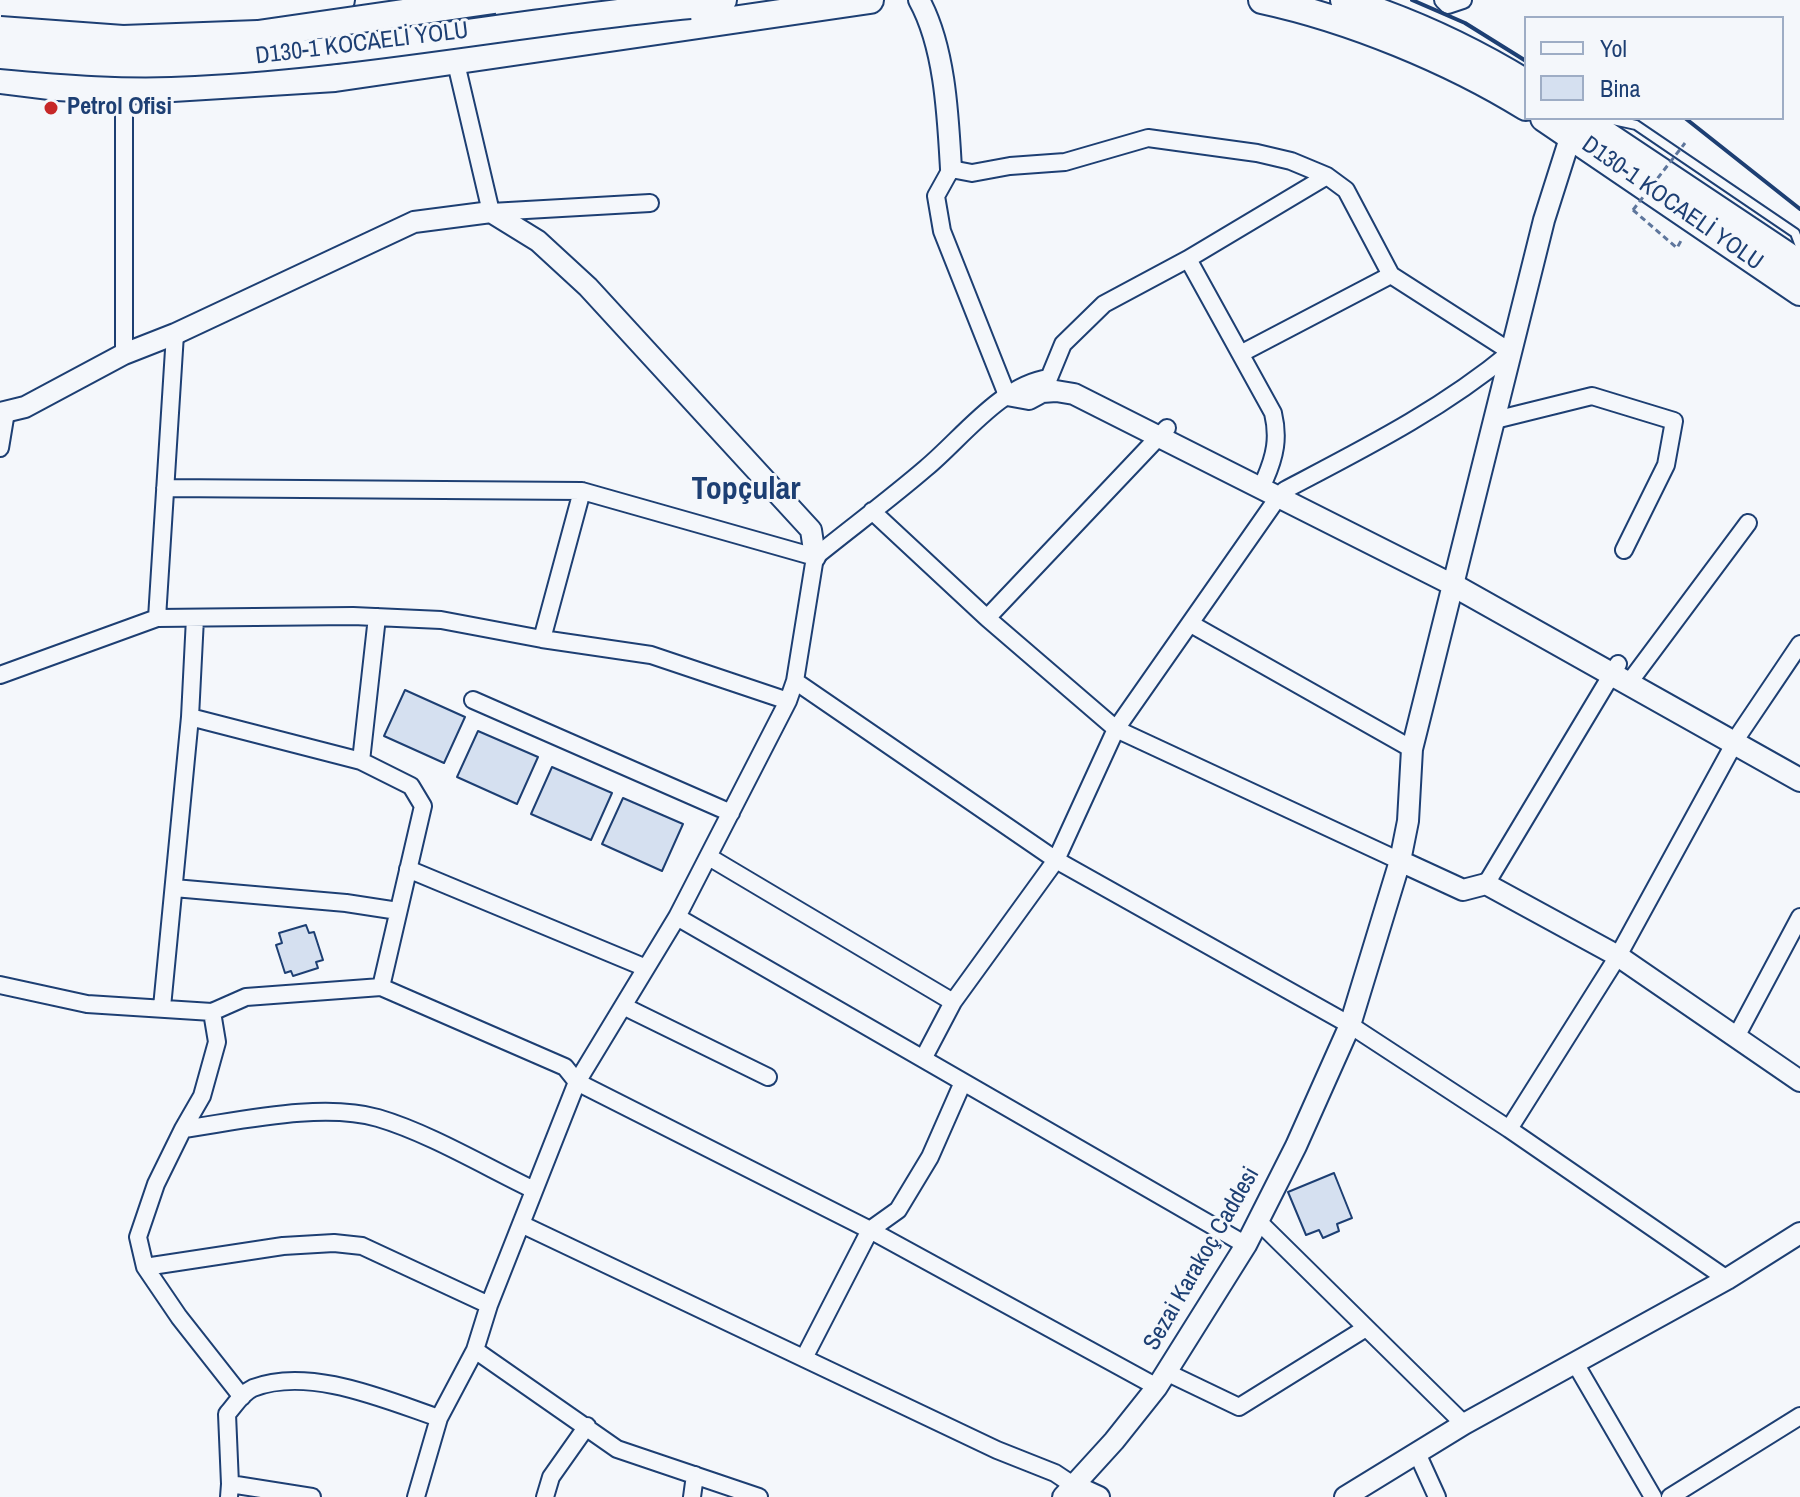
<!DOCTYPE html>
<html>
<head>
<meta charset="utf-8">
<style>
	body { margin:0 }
	#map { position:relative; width:1800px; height:1497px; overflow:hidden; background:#f4f7fb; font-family:"Archivo Narrow",sans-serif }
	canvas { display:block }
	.legend { position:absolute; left:1524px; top:16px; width:260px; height:104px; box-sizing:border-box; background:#f4f7fb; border:2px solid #9eadc5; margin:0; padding:10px 14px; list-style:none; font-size:24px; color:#1d3f73 }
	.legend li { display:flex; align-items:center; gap:16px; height:40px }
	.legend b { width:40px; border:2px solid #9eadc5 }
</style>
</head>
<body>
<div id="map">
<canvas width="1800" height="1497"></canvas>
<ul class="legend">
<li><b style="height:10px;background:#f4f7fb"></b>Yol</li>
<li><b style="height:22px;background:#d5e0f0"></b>Bina</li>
</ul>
</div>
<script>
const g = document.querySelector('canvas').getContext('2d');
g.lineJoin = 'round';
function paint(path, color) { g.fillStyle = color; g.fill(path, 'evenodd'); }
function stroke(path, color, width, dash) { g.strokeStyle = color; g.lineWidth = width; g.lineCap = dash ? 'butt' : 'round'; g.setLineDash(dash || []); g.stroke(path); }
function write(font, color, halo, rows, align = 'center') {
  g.font = font + ' "Archivo Narrow",sans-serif'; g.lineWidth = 6; g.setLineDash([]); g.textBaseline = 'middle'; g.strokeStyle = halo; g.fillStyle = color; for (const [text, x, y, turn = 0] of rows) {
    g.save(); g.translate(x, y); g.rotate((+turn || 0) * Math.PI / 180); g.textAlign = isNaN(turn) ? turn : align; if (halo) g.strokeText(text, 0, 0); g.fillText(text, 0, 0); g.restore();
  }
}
const building = new Path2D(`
	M405,690L465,717L444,763L384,736Z
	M478,731L538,757L517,804L457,777Z
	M552,767L612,793L591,840L531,814Z
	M623,798L683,824L662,871L602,844Z
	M306,925L309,933L314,932L323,960L316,962L318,968L293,976L291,971L285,973L276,945L282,943L279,933Z
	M1334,1173L1352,1218L1337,1224L1339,1231L1323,1238L1319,1230L1306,1235L1288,1192Z`);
const path = new Path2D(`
	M1633,210L1677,248L1682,239`);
const service = new Path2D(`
	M1604,118L1636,125L1795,233L1800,246`);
const minor = new Path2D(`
	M1443,0L1448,5L1463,0
	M455,59L491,212L650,203
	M124,91V354
	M1188,259L1273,413C1279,438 1275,456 1265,479
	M1242,353L1391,275
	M1495,420L1592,396L1674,421L1666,465L1624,550
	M0,448L6,412
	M165,488L582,491L815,557
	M872,511L987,618L1116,729L1400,861
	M377,617L361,761L411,786L423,806L381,987L565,1067L577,1082L870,1230L1157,1387
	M157,618L175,334
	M987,618L1167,428
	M1191,624L1412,749
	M542,639L582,491
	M0,675L157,618L353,616L441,620L542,639L651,655L788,701
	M795,681L1056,860L1350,1025L1509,1129L1727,1279
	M1628,684L1748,523
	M473,700L731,813
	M190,717L361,761
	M709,857L953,1002
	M408,869L646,968
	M1486,884L1618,664
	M174,888L346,903L398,911
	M677,917L1246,1245
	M0,985L87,1004L212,1012L217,1042L202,1096L183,1129
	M623,1006L768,1077
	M162,1007L190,717L195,618
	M212,1012L246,997L381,987
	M1736,1037L1800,917
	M923,1059L953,1002L1056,860L1116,729L1279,496L1285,490C1365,448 1441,410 1511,352L1391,275L1346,190L1327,176L1291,161L1257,153L1148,138L1065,162L1010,166L972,173L951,169L936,196L942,231L1007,395
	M1509,1129L1618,956L1740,733L1800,644
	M1259,1222L1464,1424
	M521,1224L997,1450L1055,1473L1073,1485
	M145,1267L283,1246L334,1243L362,1246L489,1305
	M475,1350L617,1449L759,1497
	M804,1358L870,1230L898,1210L930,1157L963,1082
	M1575,1363L1653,1497
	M1166,1372L1239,1407L1366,1328
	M242,1397L179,1317L145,1267L138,1237L156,1184L183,1129C240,1121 322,1102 378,1118C429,1133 486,1167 534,1190
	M1417,1453L1437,1497
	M230,1484L227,1414C235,1405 242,1393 253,1388C309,1366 386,1400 439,1418
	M229,1497L230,1484L312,1497
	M416,1497L439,1418L475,1350L489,1305L577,1082L677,917L788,701L795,681L815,557C852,527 890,499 926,468C962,438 1001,385 1049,378L1063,344L1104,304L1188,259L1327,176
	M545,1497L551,1477L587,1426
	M692,1497L695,1475
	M1670,1497L1800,1416`);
const tertiary = new Path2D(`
	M919,0C945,47 948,116 951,169
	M1007,395L1029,399L1042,392L1056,391L1074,394L1453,585
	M0,413L25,407L124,354L175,334L414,222L491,212L538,241L588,287L811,530L815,557
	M1400,861L1463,890L1486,884L1618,956L1800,1081
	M1073,1485L1099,1497
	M1063,1497L1114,1441L1157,1387L1246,1245L1296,1146L1350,1025L1400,861L1408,821L1412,749L1544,220L1571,135
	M1345,1497L1464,1424L1727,1279L1800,1233`);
const secondary = new Path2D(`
	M1453,585L1800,780`);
const trunk = new Path2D(`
	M1262,0C1350,19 1450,60 1526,107
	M1344,0C1408,20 1469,48 1526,83
	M690,5L723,0
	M0,7L43,11L250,12L341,0
	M0,80L58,87L124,91L335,78L870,0
	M1544,118L1800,292
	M1581,118L1800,264`);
const pathBridge = new Path2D(`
	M1633,210L1685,143`);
const trunkBridge = new Path2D(`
	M0,30L123,39L258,34L494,0
	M0,55C64,61 130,66 194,62C360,54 524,21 690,5`);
const wall = new Path2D(`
	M1412,0L1465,23L1526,61
	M1685,118L1800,209`);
const markers = [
	[51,108,8,"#c62828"]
];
const streetNames = [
	["D130-1 KOCAELİ YOLU",362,44,-7],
	["D130-1 KOCAELİ YOLU",1672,204,35],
	["Sezai Karakoç Caddesi",1202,1259,-60]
];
const poiNames = [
	["Petrol Ofisi",67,108]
];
const districtNames = [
	["Topçular",746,490]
];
paint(building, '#d5e0f0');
stroke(building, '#1d3f73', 2);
stroke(service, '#1d3f73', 12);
stroke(minor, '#1d3f73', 20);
stroke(tertiary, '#1d3f73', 24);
stroke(secondary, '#1d3f73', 26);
stroke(trunk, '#1d3f73', 30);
stroke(path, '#5e769c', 3, [6, 4]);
stroke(service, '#f4f7fb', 8);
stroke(minor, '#f4f7fb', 16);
stroke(tertiary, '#f4f7fb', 20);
stroke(secondary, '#f4f7fb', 22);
stroke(trunk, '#f4f7fb', 26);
stroke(trunkBridge, '#1d3f73', 30, []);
stroke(pathBridge, '#5e769c', 3, [6, 4]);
stroke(trunkBridge, '#f4f7fb', 26);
stroke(wall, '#1d3f73', 4);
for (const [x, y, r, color] of markers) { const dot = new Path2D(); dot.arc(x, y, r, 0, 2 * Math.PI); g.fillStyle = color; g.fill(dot); stroke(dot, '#f4f7fb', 3); }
write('24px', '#1d3f73', '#f4f7fb', streetNames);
write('bold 24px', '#1d3f73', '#f4f7fb', poiNames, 'left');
write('bold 32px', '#1d3f73', '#f4f7fb', districtNames);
</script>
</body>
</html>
